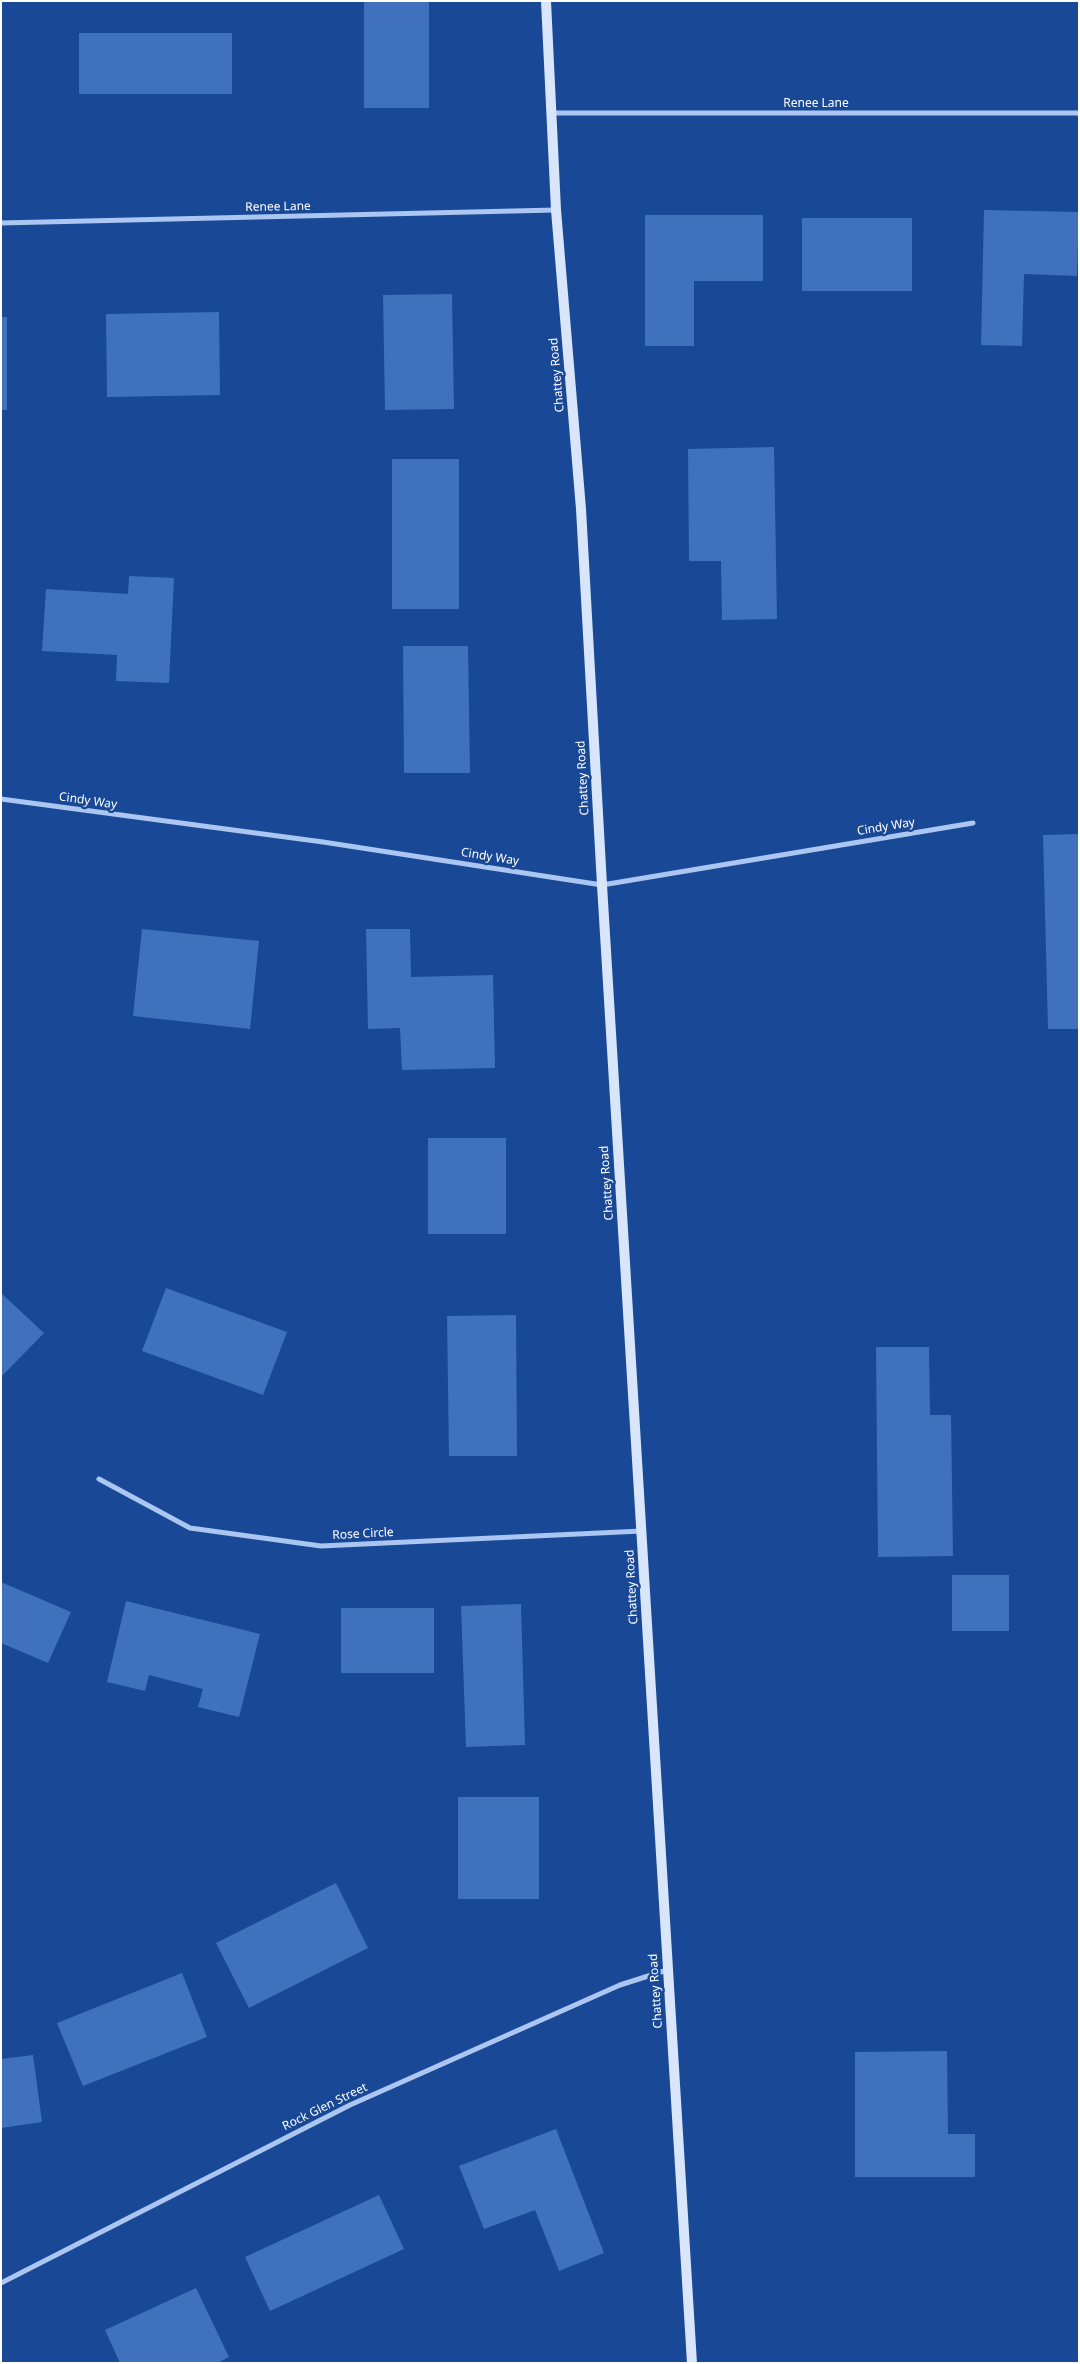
<!DOCTYPE html>
<html>
<head>
<meta charset="utf-8">
<style>
	body { margin:0 }
	#map { position:relative; width:1080px; height:2364px; overflow:hidden; background:#184896; font-family:"Noto Sans",sans-serif }
	canvas { display:block }
	.frame { position:absolute; inset:0; border:2px solid #fff; pointer-events:none }
</style>
</head>
<body>
<div id="map">
<canvas width="1080" height="2364"></canvas>
<div class="frame"></div>
</div>
<script>
const g = document.querySelector('canvas').getContext('2d');
g.lineJoin = 'round';
function paint(path, color) { g.fillStyle = color; g.fill(path, 'evenodd'); }
function stroke(path, color, width, dash) { g.strokeStyle = color; g.lineWidth = width; g.lineCap = dash ? 'butt' : 'round'; g.setLineDash(dash || []); g.stroke(path); }
function write(font, color, halo, rows, align = 'center') {
  g.font = font + ' "Noto Sans",sans-serif'; g.lineWidth = 5; g.setLineDash([]); g.textBaseline = 'middle'; g.strokeStyle = halo; g.fillStyle = color; for (const [text, x, y, turn = 0] of rows) {
    g.save(); g.translate(x, y); g.rotate((+turn || 0) * Math.PI / 180); g.textAlign = isNaN(turn) ? turn : align; if (halo) g.strokeText(text, 0, 0); g.fillText(text, 0, 0); g.restore();
  }
}
const building = new Path2D(`
	M364,1H429V108H364Z
	M79,33H232V94H79Z
	M984,210L1079,212L1077,276L1024,274L1022,346L981,345Z
	M645,215H763V281H694V346H645Z
	M802,218H912V291H802Z
	M452,294L454,409L385,410L383,295Z
	M219,312L220,395L107,397L106,314Z
	M1,317H7V410H1Z
	M774,447L777,619L722,620L721,561H689L688,449Z
	M392,459H459V609H392Z
	M129,576L174,578L169,683L116,681L117,655L42,651L46,589L128,594Z
	M403,646H468L470,773H404Z
	M1079,834V1029H1048L1043,835Z
	M142,929L259,941L250,1029L133,1016Z
	M366,929H410L411,977L493,975L495,1068L402,1070L400,1028L368,1029Z
	M428,1138H506V1234H428Z
	M166,1288L287,1332L263,1395L142,1351Z
	M1,1293L44,1333L1,1377Z
	M516,1315L517,1456H449L447,1316Z
	M876,1347H929L930,1415H951L953,1556L878,1557Z
	M952,1575H1009V1631H952Z
	M1,1582L71,1612L48,1663L1,1643Z
	M126,1601L260,1634L239,1717L198,1707L203,1689L149,1675L145,1691L107,1682Z
	M521,1604L525,1745L466,1747L461,1606Z
	M341,1608H434V1673H341Z
	M458,1797H539V1899H458Z
	M336,1883L368,1948L249,2008L216,1943Z
	M182,1973L207,2037L83,2086L57,2023Z
	M947,2051L948,2134H975V2177H855V2052Z
	M33,2055L42,2122L1,2128V2059Z
	M556,2129L604,2253L559,2271L535,2210L484,2229L459,2166Z
	M379,2195L404,2249L270,2311L245,2257Z
	M196,2288L229,2357L217,2363H120L105,2330Z`);
const street = new Path2D(`
	M553,113H1079
	M1,223L556,210
	M1,799L323,842L602,885L973,823
	M99,1479L190,1528L321,1546L642,1531
	M1,2283L350,2105L620,1985L667,1970`);
const secondary = new Path2D(`
	M546,1L556,210L581,509L602,885L692,2363`);
const streetNames = [
	["Renee Lane",816,104],
	["Renee Lane",278,207,-1],
	["Chattey Road",557,375,-95],
	["Chattey Road",583,778,-93],
	["Cindy Way",88,801,8],
	["Cindy Way",886,827,-9],
	["Cindy Way",490,857,9],
	["Chattey Road",607,1183,-94],
	["Rose Circle",363,1534,-3],
	["Chattey Road",632,1587,-93],
	["Chattey Road",656,1991,-94],
	["Rock Glen Street",325,2107,-26]
];
paint(building, '#4071bd');
stroke(street, '#aac6f1', 5);
stroke(secondary, '#d8e5fb', 10);
write('12px', '#fff', '#184896', streetNames);
</script>
</body>
</html>
